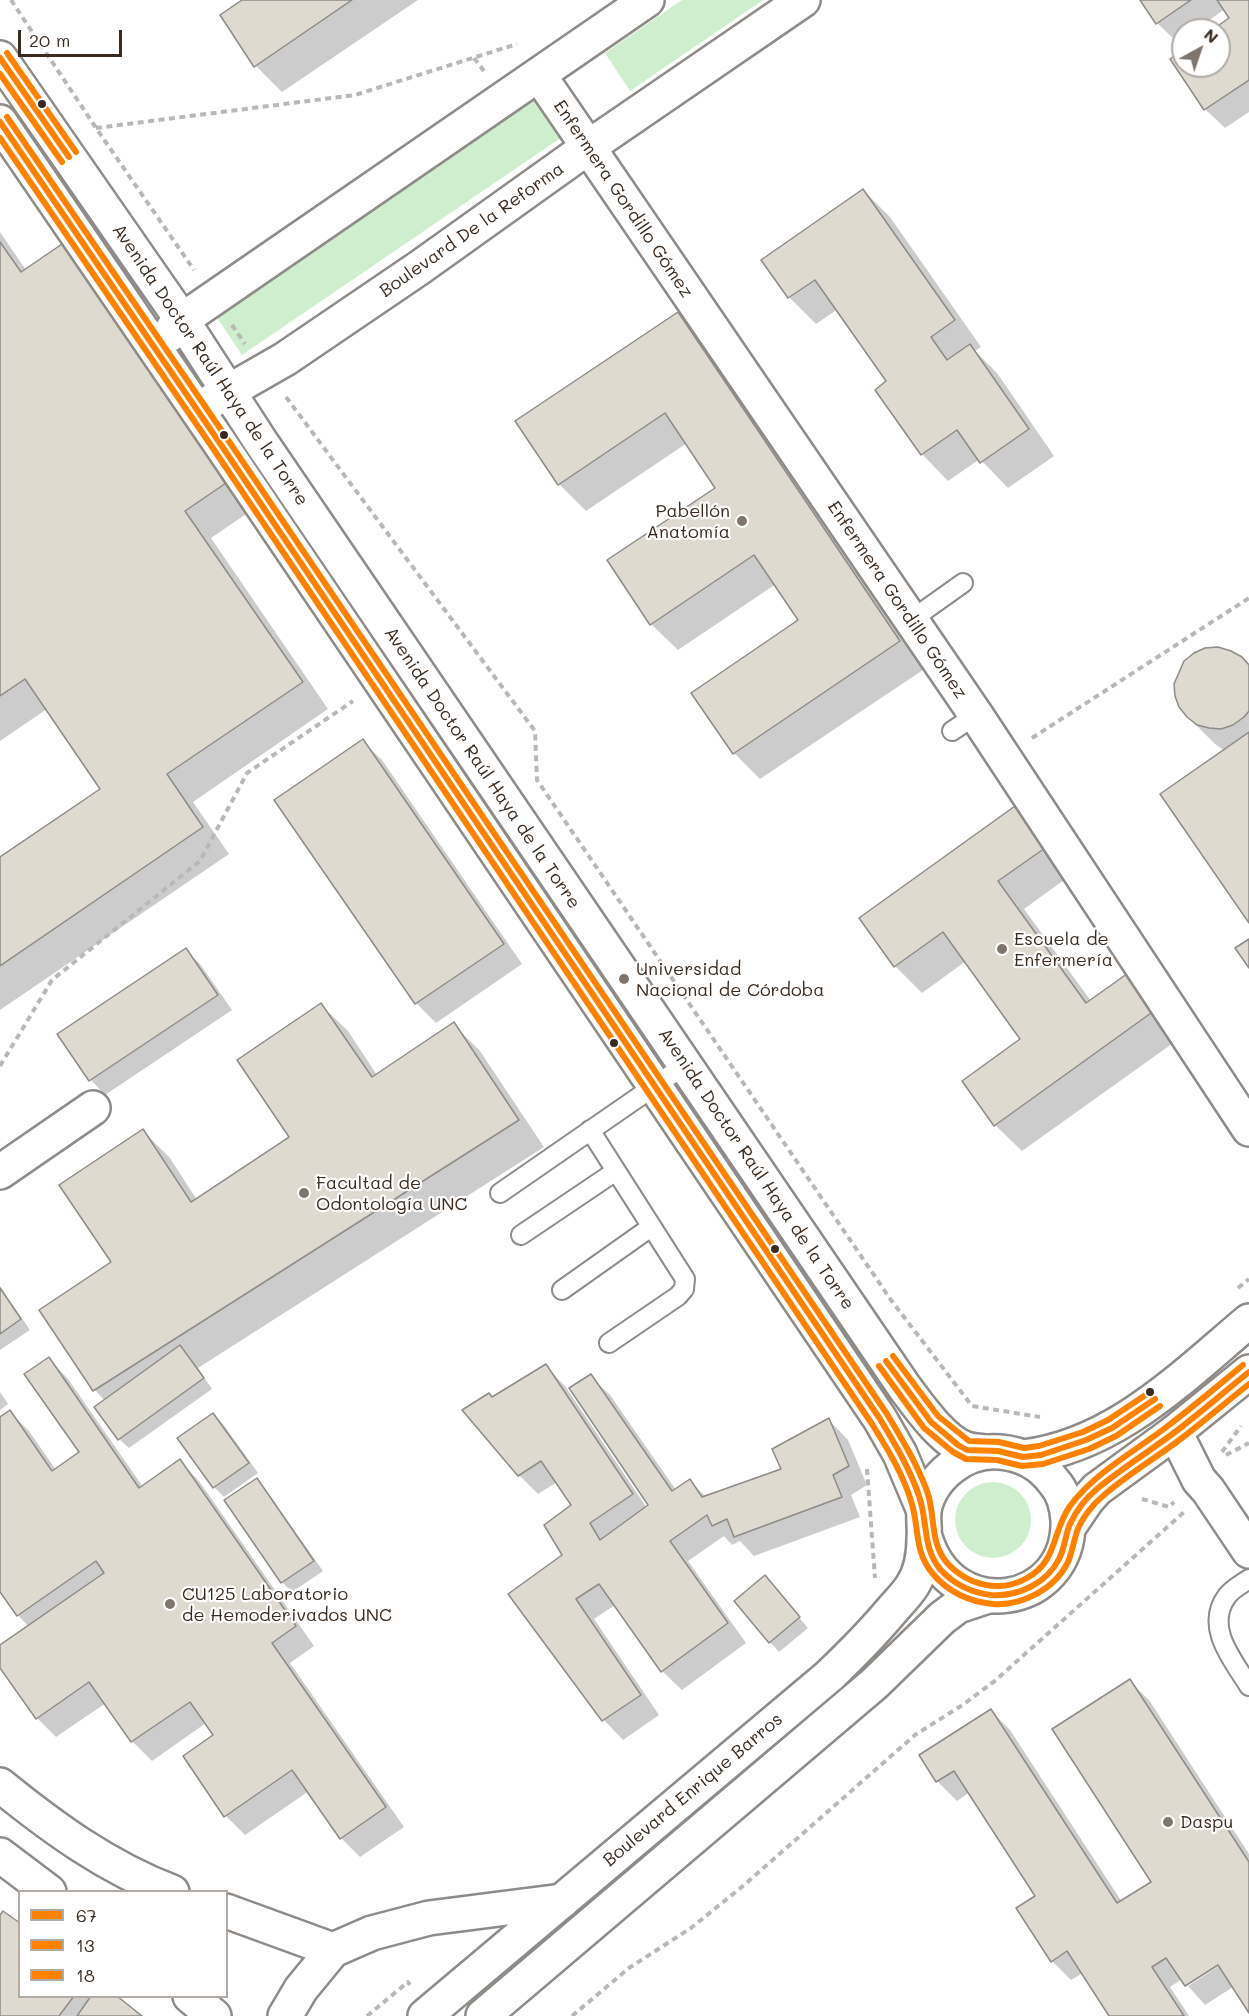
<!DOCTYPE html>
<html>
<head>
<meta charset="utf-8">
<style>
	body { margin:0 }
	#map { position:relative; width:1249px; height:2016px; overflow:hidden; background:#fff; font-family:Mali,sans-serif }
	canvas { display:block }
	.legend { position:absolute; left:18px; top:1890px; width:210px; height:108px; box-sizing:border-box; background:#fff; border:2px solid #b1aaa5; margin:0; padding:8px 10px; list-style:none; font-size:18px; color:#3b2a1e }
	.legend li { display:flex; align-items:center; gap:12px; height:30px }
	.legend b { width:30px; border:2px solid #b1aaa5 }
	.north { position:absolute; left:1171px; top:18px; width:60px; height:60px; box-sizing:border-box; background:#fff; border:2px solid #b1aaa5; border-radius:50%; rotate:40deg; font-size:16px; font-weight:700; line-height:24px; text-align:center; color:#3b2a1e }
	.north::after { content:''; display:block; margin:auto; width:21px; height:27px; background:#80756d; clip-path:polygon(50% 0,100% 100%,50% 72%,0 100%) }
	.scale { position:absolute; left:18px; top:30px; width:104px; height:27px; box-sizing:border-box; border:3px solid #3b2a1e; border-top:0; padding-left:8px; font-size:18px; line-height:21px; white-space:nowrap; color:#3b2a1e; -webkit-text-stroke:4px #fff; paint-order:stroke }
</style>
</head>
<body>
<div id="map">
<canvas width="1249" height="2016"></canvas>
<ul class="legend">
<li><b style="height:8px;background:#ff8100"></b>67</li>
<li><b style="height:8px;background:#ff8100"></b>13</li>
<li><b style="height:8px;background:#ff8100"></b>18</li>
</ul>
<div class="north">N</div>
<div class="scale">20 m</div>
</div>
<script>
const g = document.querySelector('canvas').getContext('2d');
g.lineJoin = 'round';
function paint(path, color) { g.fillStyle = color; g.fill(path, 'evenodd'); }
function stroke(path, color, width, dash) { g.strokeStyle = color; g.lineWidth = width; g.lineCap = dash ? 'butt' : 'round'; g.setLineDash(dash || []); g.stroke(path); }
function write(font, color, halo, rows, align = 'center') {
  g.font = font + ' Mali,sans-serif'; g.lineWidth = 4.5; g.setLineDash([]); g.textBaseline = 'middle'; g.strokeStyle = halo; g.fillStyle = color; for (const [text, x, y, turn = 0] of rows) {
    g.save(); g.translate(x, y); g.rotate((+turn || 0) * Math.PI / 180); g.textAlign = isNaN(turn) ? turn : align; if (halo) g.strokeText(text, 0, 0); g.fillText(text, 0, 0); g.restore();
  }
}
const green = new Path2D(`
	M682,0H763L630,91L605,53Z
	M535,99L562,137L242,355L216,316Z
	M955 1520a38 38 0 1 1 76 0a38 38 0 1 1-76 0Z`);
const shadow = new Path2D(`
	M245,0H418L282,92L256,66Z
	M1142,0H1249V112L1225,128L1205,109L1172,60L1183,52V66H1219V30H1215L1231,19L1225,9L1195,30H1183V38L1177,42L1157,23Z
	M863,190L890,217L981,347L975,351L997,373L1054,456L1008,488L980,459L948,481L922,454L889,382L838,309L816,324L789,297L763,260Z
	M0,232L26,270L255,508L211,538L328,709L193,802L229,854L0,1010V859L102,789L47,709L0,741Z
	M678,314L705,340L926,668L760,779L734,753L800,621L776,584L678,650L651,624L717,488L687,443L586,511L559,484L517,422Z
	M1185,662L1249,666V920L1225,751L1215,744L1188,717L1176,684Z
	M362,741L382,760L522,964L436,1023L416,1003L276,800Z
	M1015,808L1042,835L1071,875L1024,909L1091,1001L1131,973L1183,1036L1022,1151L995,1125L1022,1040L966,961L922,993L895,966Z
	M185,949L200,964L232,1010L105,1095L91,1080Z
	M321,1005L348,1031L377,1075L453,1024L480,1051L544,1147L198,1368L212,1389L129,1448L119,1439L105,1401L95,1390L42,1310L113,1263L143,1131L170,1158L197,1200L292,1137Z
	M0,1286L30,1330L0,1350Z
	M49,1359L68,1379L143,1487L180,1461L199,1481L314,1646L290,1663L404,1827L360,1857L341,1838L309,1791L245,1835L226,1816L215,1736L206,1723L152,1761L132,1741L106,1703L56,1737L37,1718L0,1665V1647L29,1627L18,1615L0,1589V1419L10,1412L29,1431L56,1470L81,1453Z
	M545,1366L565,1386L647,1508L651,1505L590,1376L610,1395L676,1490L690,1481L706,1497L783,1470L829,1420L848,1440L867,1485L851,1495L860,1517L754,1556L740,1541L732,1545L724,1536L688,1561L746,1643L682,1690L662,1671L615,1605L594,1619L659,1715L623,1740L604,1720L510,1595L564,1555L573,1506L557,1482L538,1494L519,1475L493,1399Z
	M0,1392L8,1404L0,1410Z
	M213,1414L223,1424L258,1473L224,1497L214,1487Z
	M257,1480L266,1490L323,1571L292,1592L282,1582Z
	M765,1577L808,1628L779,1652L770,1642Z
	M1129,1681L1149,1700L1249,1854V2011L1233,1987L1205,2005L1182,1979L1170,1987L1189,2016H1111L1083,1973L1071,1980L1052,1961L1037,1896L970,1792L957,1801L937,1781L991,1711L1010,1730L1122,1902L1153,1882ZM1223,1960L1225,1962L1188,1986V1982Z
	M0,1918L20,1996H114L140,2016H0Z`);
const building = new Path2D(`
	M242,0H352L254,67L220,15Z
	M1140,0H1191L1156,24Z
	M1217,0H1249V80L1204,110L1170,59L1183,50V66H1219V30H1212L1229,18Z
	M863,189L955,320L931,337L947,360L970,344L1029,429L980,463L957,430L921,455L875,390L886,381L815,280L788,298L761,260Z
	M0,242L21,272L65,242L229,481L185,511L303,682L167,774L203,827L0,966V857L100,789L25,679L0,696Z
	M678,312L900,641L733,754L691,693L798,620L754,555L650,625L607,560L715,488L665,413L558,485L515,421Z
	M1218,647L1231,651L1242,657L1249,665V711L1244,717L1233,725L1221,729L1209,728L1197,725L1187,717L1179,707L1175,696L1174,684L1184,661L1194,653L1205,648Z
	M1249,732V923L1160,794Z
	M363,739L504,944L415,1004L274,800Z
	M1015,806L1045,848L998,881L1086,1003L1131,971L1158,1008L994,1126L962,1081L1020,1039L943,932L894,967L859,918Z
	M1249,939V968L1235,948Z
	M186,948L218,995L89,1081L57,1034Z
	M321,1003L372,1077L454,1022L519,1120L93,1391L39,1310L111,1262L59,1185L143,1129L191,1202L289,1137L237,1060Z
	M0,1288L21,1319L0,1334Z
	M180,1345L204,1378L118,1440L94,1407Z
	M49,1357L139,1488L180,1459L296,1626L272,1643L386,1807L340,1839L292,1770L224,1817L183,1756L213,1735L190,1702L131,1742L89,1682L36,1719L0,1668V1645L104,1573L96,1561L17,1616L0,1592V1417L10,1410L52,1471L79,1452L24,1374Z
	M546,1364L633,1494L590,1523L600,1540L648,1505L569,1388L591,1374L672,1491L690,1479L702,1497L781,1469L772,1449L829,1418L849,1466L833,1475L842,1497L734,1537L727,1519L712,1526L707,1515L670,1541L728,1623L661,1672L599,1584L576,1599L641,1695L602,1721L508,1594L562,1555L544,1525L571,1505L541,1461L518,1476L462,1410L489,1393L492,1397Z
	M213,1413L249,1463L213,1488L177,1438Z
	M257,1478L314,1561L281,1583L224,1500Z
	M765,1575L800,1617L769,1643L734,1601Z
	M1130,1679L1249,1862V2013L1218,1965L1185,1986L1166,1958L1152,1967L1184,2016H1109L1067,1951L1051,1962L1016,1908L1035,1896L954,1771L936,1782L919,1755L991,1709L1117,1903L1151,1882L1052,1729Z
	M3,1911L20,1923V1996H74L59,2016H0V1915Z
	M91,1996H117L142,2016H77Z`);
const path = new Path2D(`
	M11,0L96,128L194,270
	M474,58L484,71
	M96,128L355,95L517,44
	M232,325L245,344
	M286,397L535,731L537,780L891,1300L972,1406L1040,1417
	M1032,738L1249,598
	M0,1066L52,980L200,861L247,773L353,701
	M1238,1288L1249,1279
	M1222,1452L1241,1426
	M1226,1455L1249,1443
	M867,1469L875,1578
	M1142,1499L1169,1507L1174,1502
	M367,2016L408,1982L410,1985
	M572,2016L629,1968L691,1928L743,1886L915,1735L964,1704L996,1680L1184,1512`);
const service = new Path2D(`
	M911,620L963,583
	M952,731L976,715
	M590,1130L685,1279L684,1289L678,1296L609,1343
	M500,1193L685,1065
	M521,1235L616,1171
	M562,1290L651,1227
	M1249,1579C1242,1584 1232,1589 1227,1596C1204,1627 1233,1660 1249,1686`);
const minor = new Path2D(`
	M0,58L182,320L261,442L905,1388C920,1408 943,1441 966,1449C972,1451 979,1451 985,1452
	M539,75L976,715L1249,1129
	M0,122L217,439L880,1419L900,1454L924,1511
	M169,335L174,327L182,320L647,0
	M210,402L285,359L419,268L587,148L803,0
	M0,1172L93,1108
	M1175,1432L1199,1480L1208,1490L1249,1551
	M0,1785C53,1828 108,1868 172,1892
	M0,1855L49,1892
	M226,1911L333,1950
	M190,1996L214,2016
	M285,2016L301,1989L333,1950L372,1933L429,1918L562,1901`);
const secondary = new Path2D(`
	M1023,1457C1115,1446 1182,1377 1249,1321
	M1068,1528L1087,1500L1097,1489L1175,1432L1249,1372
	M425,2016L829,1676C851,1655 872,1634 892,1610C899,1602 907,1594 912,1586C922,1571 924,1555 924,1538C925,1529 923,1519 924,1510C931,1476 965,1449 1000,1452C1023,1454 1041,1464 1054,1482C1063,1492 1067,1507 1068,1520C1071,1608 951,1627 925,1537
	M483,2016L874,1684L942,1618L958,1606L988,1596`);
const bus1 = new Path2D(`
	M0,58L69,157
	M0,122L217,439L880,1419C895,1444 910,1469 919,1496C928,1521 922,1547 940,1569C953,1584 972,1593 991,1595C1018,1597 1047,1583 1059,1559C1065,1548 1065,1535 1070,1524C1076,1511 1087,1497 1098,1488C1122,1468 1150,1451 1175,1432C1200,1413 1224,1392 1249,1372
	M886,1361L931,1422L958,1445L967,1450L998,1451L1023,1457L1041,1455L1086,1440L1112,1428L1155,1399`);
const bus2 = new Path2D(`
	M0,74L62,162
	M0,138L210,444L872,1424C887,1448 903,1474 911,1501C920,1528 913,1550 933,1574C948,1592 970,1602 993,1604C1022,1606 1055,1589 1068,1562C1072,1552 1074,1541 1077,1531C1082,1518 1093,1504 1104,1495C1127,1475 1154,1459 1178,1441C1202,1423 1225,1403 1249,1384
	M879,1366L924,1428L953,1452L966,1459L997,1460L1022,1466L1043,1464L1089,1449L1116,1436L1160,1406`);
const bus3 = new Path2D(`
	M7,53L76,152
	M7,117L224,434L887,1414C902,1439 917,1464 927,1491C936,1516 929,1543 948,1564C969,1586 1001,1593 1027,1578C1058,1561 1052,1531 1070,1506C1095,1472 1136,1451 1169,1425C1194,1406 1219,1385 1243,1365
	M893,1356L938,1416L969,1441L999,1442L1024,1448L1039,1446L1083,1432L1108,1420L1150,1392`);
const markers = [
	[42,104,5,"#3b2a1e"],
	[224,435,5,"#3b2a1e"],
	[742,521,6,"#80756d"],
	[1002,949,6,"#80756d"],
	[624,979,6,"#80756d"],
	[614,1043,5,"#3b2a1e"],
	[304,1193,6,"#80756d"],
	[775,1249,5,"#3b2a1e"],
	[1150,1392,5,"#3b2a1e"],
	[170,1604,6,"#80756d"],
	[1168,1822,6,"#80756d"]
];
const streetNames = [
	["Enfermera Gordillo Gómez",623,199,56],
	["Boulevard De la Reforma",472,230,-35],
	["Avenida Doctor Raúl Haya de la Torre",210,365,56],
	["Enfermera Gordillo Gómez",897,600,56],
	["Avenida Doctor Raúl Haya de la Torre",482,768,56],
	["Avenida Doctor Raúl Haya de la Torre",756,1169,56],
	["Boulevard Enrique Barros",693,1790,-40]
];
const poiNames = [
	["Pabellón",730,511,"right"],
	["Anatomía",730,532,"right"],
	["Escuela de",1014,939],
	["Enfermería",1014,960],
	["Universidad",636,969],
	["Nacional de Córdoba",636,990],
	["Facultad de",316,1183],
	["Odontología UNC",316,1204],
	["CU125 Laboratorio",182,1594],
	["de Hemoderivados UNC",182,1615],
	["Daspu",1180,1822]
];
paint(green, '#ceeece');
paint(shadow, '#0003');
paint(building, '#dfdad0');
stroke(building, '#8e8b88', 1.5);
stroke(service, '#8e8b88', 22);
stroke(minor, '#8e8b88', 38);
stroke(secondary, '#8e8b88', 38);
stroke(path, '#b9b8b6', 4, [6, 4.5]);
stroke(service, '#fff', 18);
stroke(minor, '#fff', 33);
stroke(secondary, '#fff', 33);
stroke(bus1, '#ff8100', 6);
stroke(bus2, '#ff8100', 6);
stroke(bus3, '#ff8100', 6);
for (const [x, y, r, color] of markers) { const dot = new Path2D(); dot.arc(x, y, r, 0, 2 * Math.PI); g.fillStyle = color; g.fill(dot); stroke(dot, '#fff', 2); }
write('18px', '#3b2a1e', '#fff', streetNames);
write('18px', '#3b2a1e', '#fff', poiNames, 'left');
</script>
</body>
</html>
